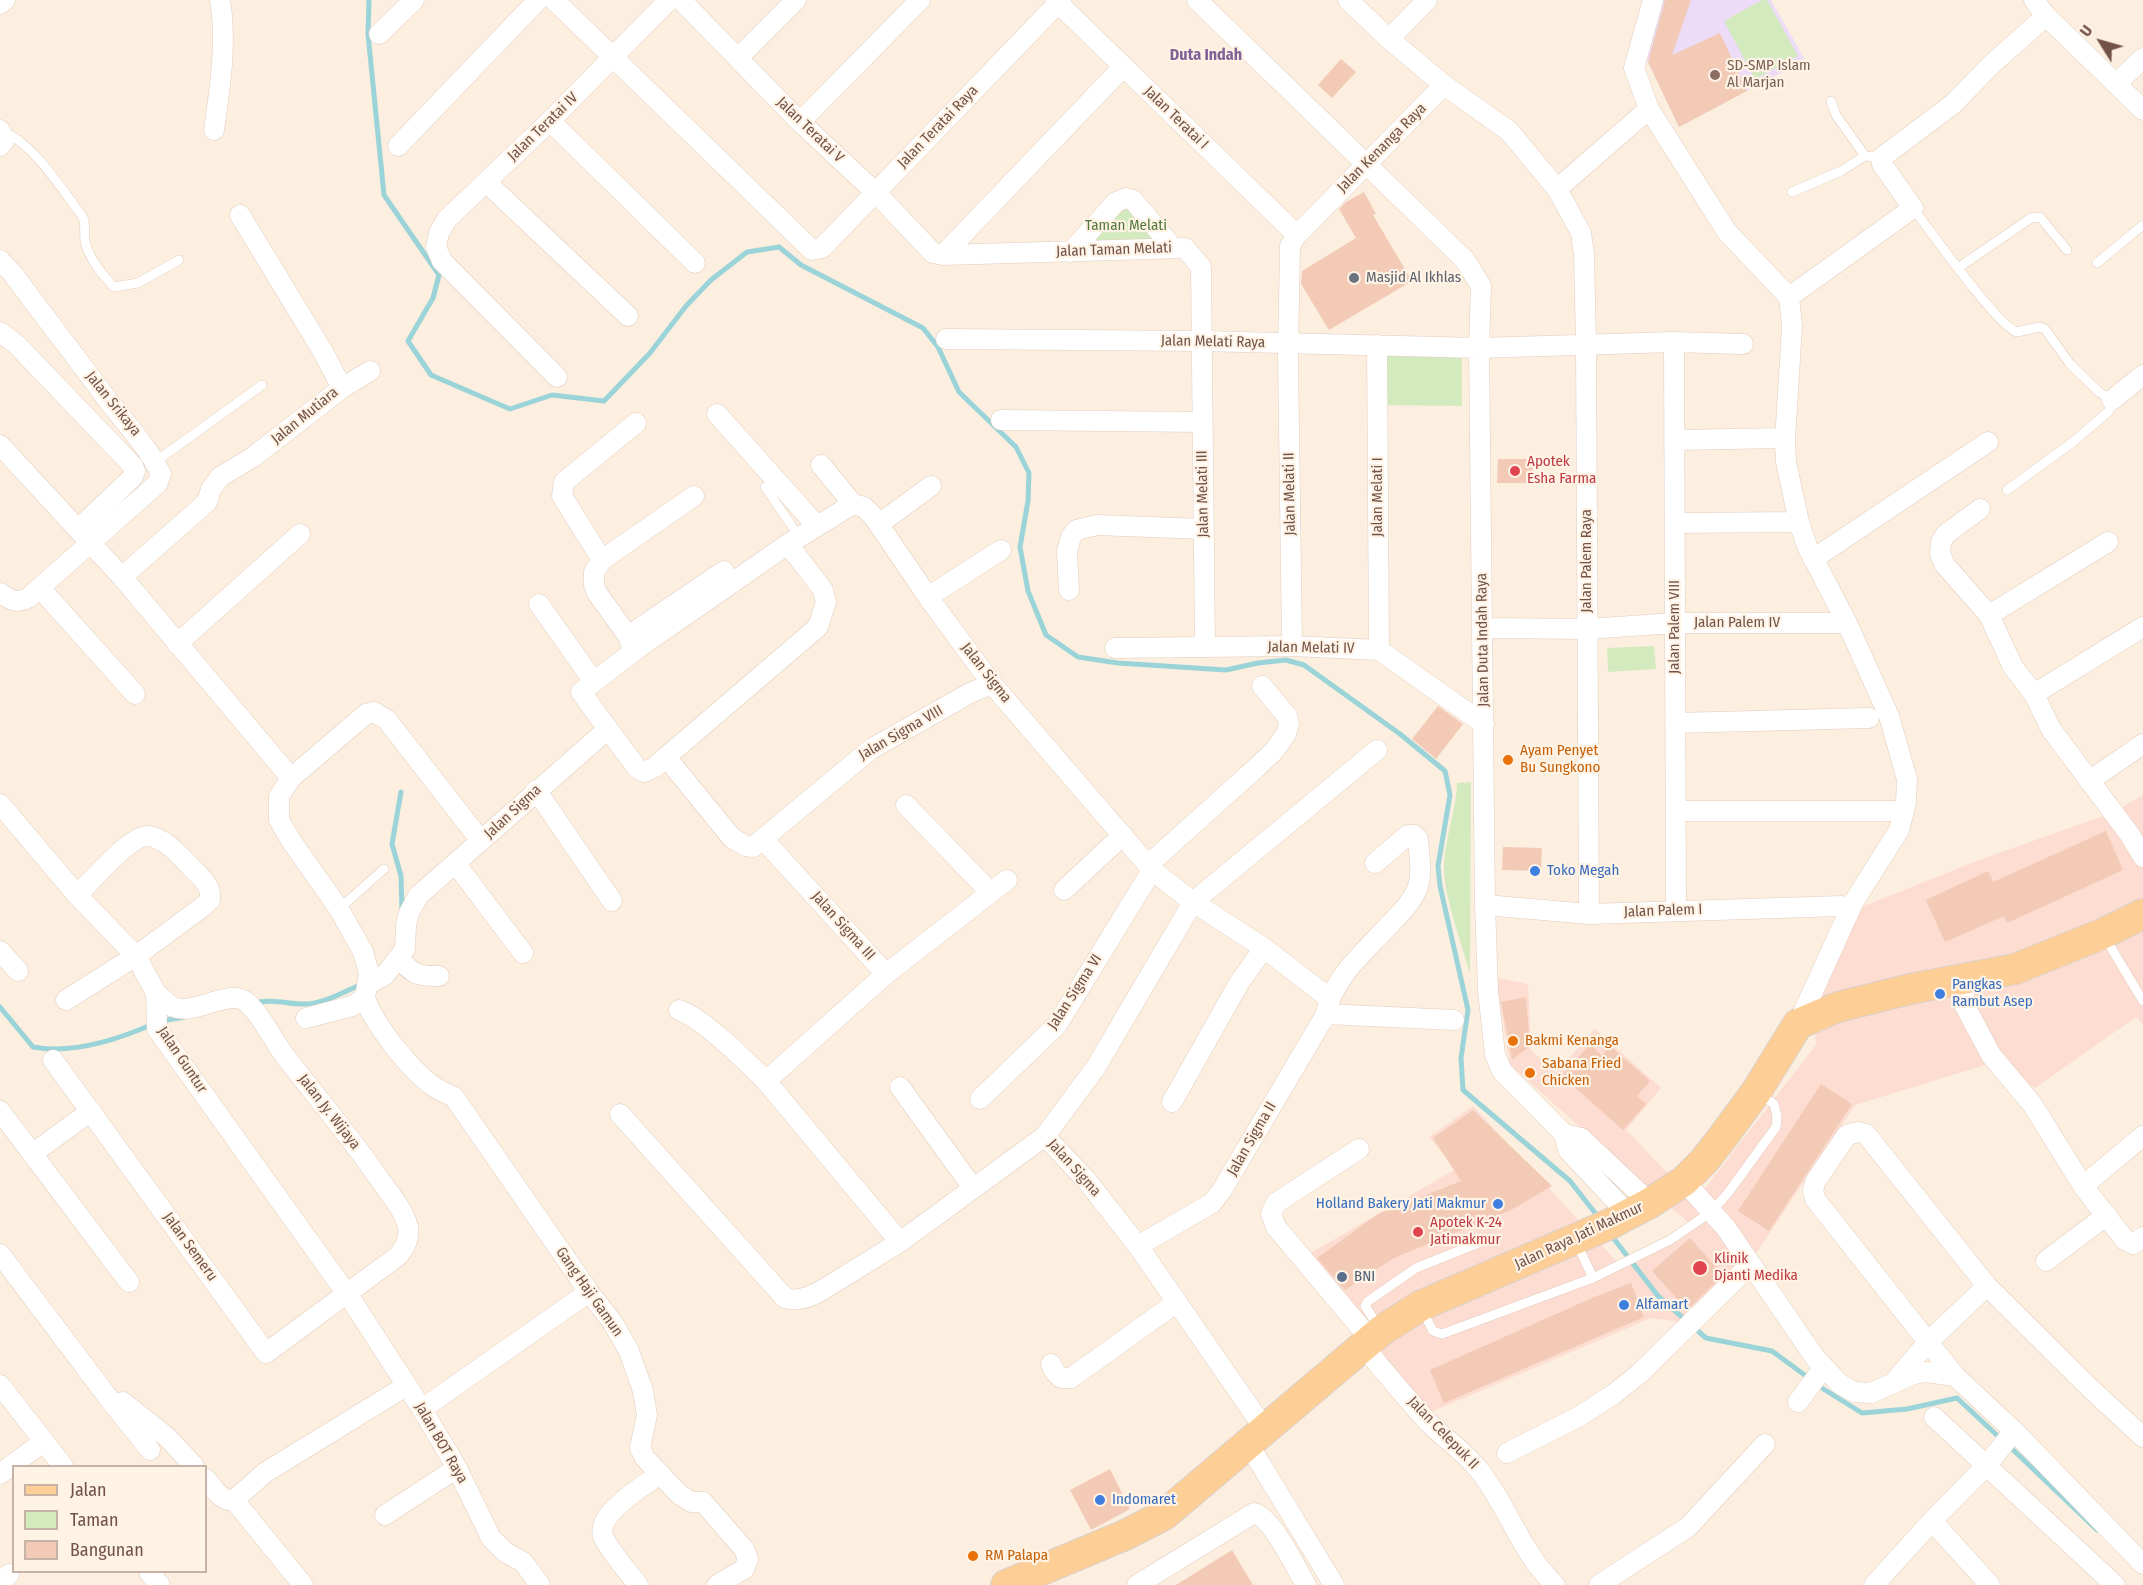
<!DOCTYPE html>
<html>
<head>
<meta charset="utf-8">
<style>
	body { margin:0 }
	#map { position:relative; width:2143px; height:1585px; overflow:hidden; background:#fcefdf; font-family:"Fira Sans Condensed",sans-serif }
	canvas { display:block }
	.legend { position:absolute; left:12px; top:1465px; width:195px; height:108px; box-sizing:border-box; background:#fff3e6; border:2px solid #c7b3a6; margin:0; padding:8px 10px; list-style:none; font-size:18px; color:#735347 }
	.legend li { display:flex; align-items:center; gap:12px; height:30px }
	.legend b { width:30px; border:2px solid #c7b3a6 }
	.north { position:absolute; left:2071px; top:12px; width:60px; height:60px; -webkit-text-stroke:4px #fff3e6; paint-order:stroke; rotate:307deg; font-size:16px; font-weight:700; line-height:24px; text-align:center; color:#735347 }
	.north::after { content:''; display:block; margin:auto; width:21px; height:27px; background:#735347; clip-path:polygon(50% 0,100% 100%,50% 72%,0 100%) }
</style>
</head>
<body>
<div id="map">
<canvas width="2143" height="1585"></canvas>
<ul class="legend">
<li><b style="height:8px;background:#fdce96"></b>Jalan</li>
<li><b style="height:16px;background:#d3eabe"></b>Taman</li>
<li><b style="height:16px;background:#f2cab6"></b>Bangunan</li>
</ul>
<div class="north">U</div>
</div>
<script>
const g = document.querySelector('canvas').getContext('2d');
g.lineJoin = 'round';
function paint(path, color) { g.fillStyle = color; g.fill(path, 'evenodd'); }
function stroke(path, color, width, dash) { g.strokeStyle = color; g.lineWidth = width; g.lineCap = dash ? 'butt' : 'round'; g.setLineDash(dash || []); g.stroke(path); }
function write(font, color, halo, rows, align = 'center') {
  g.font = font + ' "Fira Sans Condensed",sans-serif'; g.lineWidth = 4.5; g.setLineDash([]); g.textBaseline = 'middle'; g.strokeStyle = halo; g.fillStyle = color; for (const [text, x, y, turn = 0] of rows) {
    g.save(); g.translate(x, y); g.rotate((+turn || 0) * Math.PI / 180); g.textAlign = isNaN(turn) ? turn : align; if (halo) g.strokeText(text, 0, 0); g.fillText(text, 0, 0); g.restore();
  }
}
const commercial = new Path2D(`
	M2143,795V1025L2136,1017L2035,1088L1995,1062L1855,1105L1757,1252L1687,1323L1651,1318L1431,1412L1387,1362L1309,1254L1456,1169L1429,1137L1473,1106L1621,1266L1691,1225L1510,1065L1496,978L1528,984L1531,1050L1556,1073L1595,1029L1661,1088L1626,1130L1695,1201L1816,1045L1814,1000L1859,908L1979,860L2112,813Z`);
const education = new Path2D(`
	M1659,0H1771L1805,60L1679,127L1643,52Z`);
const green = new Path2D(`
	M1762,0H1767L1798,56L1755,79L1724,21Z
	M1125,202L1167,243L1082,247Z
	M1378,353L1462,354V406L1377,405Z
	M1654,646L1656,669L1608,672L1607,648Z
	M1471,782L1470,974C1462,944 1443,894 1444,866C1445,838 1456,811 1457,783Z`);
const stream = new Path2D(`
	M369,0L368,34L384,195L439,275L433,298L408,341L431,375L510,409L552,395L604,401L650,353L686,306L711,280L747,252L779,247L801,265L923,328L938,347L959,392L1016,447L1029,473L1028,501L1020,547L1028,591L1046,635L1078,657L1118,663L1226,670L1258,663L1286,660L1304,665L1400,734L1445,771L1450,795L1438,866L1440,886L1468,1010L1461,1058L1463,1090L1570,1181L1599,1218
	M401,792L392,844L401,876L402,911
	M253,1003C274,998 290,1005 309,1004C327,1002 346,991 362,984
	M0,1007L33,1047C72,1054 117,1040 153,1024
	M161,1021L185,1017
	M1611,1235L1658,1296L1706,1338L1772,1351L1810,1379
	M1817,1385L1862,1413L1907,1409L1957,1398L2001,1439
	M2008,1445L2097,1530`);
const building = new Path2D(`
	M1665,0H1691L1672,55L1720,33L1747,91L1679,127L1648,62Z
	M1341,59L1356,72L1332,98L1318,85Z
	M1364,192L1376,214L1373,215L1412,281L1329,330L1301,284L1302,271L1356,238L1339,209L1346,202Z
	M1498,459H1533L1532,483H1497Z
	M1438,706L1463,724L1436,759L1412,739Z
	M2106,831L2123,870L2007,923L2004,916L1945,942L1926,900L1988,871L1993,882Z
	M1503,847L1542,848L1541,871L1502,870Z
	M1526,997L1530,1046L1512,1060L1501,1002Z
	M1590,1044L1602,1056L1610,1046L1650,1081L1637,1096L1646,1104L1623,1130L1562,1076Z
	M1821,1084L1852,1104L1769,1231L1738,1211Z
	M1473,1110L1552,1186L1511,1210L1394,1258L1345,1290L1317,1258L1378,1214L1461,1181L1433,1138Z
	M1690,1238L1723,1275L1687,1310L1652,1271Z
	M1631,1283L1644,1317L1444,1403L1430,1370L1592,1298Z
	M1110,1469L1130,1509L1091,1530L1070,1490Z
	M1232,1550L1253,1585H1176Z`);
const lane = new Path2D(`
	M1831,101L1836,115L1865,156L1881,158
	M3,131C35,145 62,190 83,217C86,226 84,233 85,242C89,258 103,276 114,287L138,283L179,260
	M1792,192L1841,171L1865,156
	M1913,208C1929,229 1998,327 2017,332L2039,327L2045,329L2070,364L2099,392L2112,400L2109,411L2073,442L2007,490
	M2097,263L2143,225
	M1958,268L2031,218L2040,217L2067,250
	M155,462L262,385
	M765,487L796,532L802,534
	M339,909L384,869
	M2104,936L2143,1001
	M1576,1242L1593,1278
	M1421,1308L1433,1331L1442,1334L1593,1278L1670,1240L1711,1212L1728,1193L1776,1127L1777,1116L1774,1104L1760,1095
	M1380,1329L1365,1306L1367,1302L1416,1268L1491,1238`);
const street = new Path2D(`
	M554,0L812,250L822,248L1061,0
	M681,0L800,122L875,192L933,253L943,255L1185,248L1201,267L1205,647
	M1055,0L1297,235
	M1197,0L1465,260L1481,286L1479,348L1485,905L1488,991L1495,1055L1502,1071L1564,1134L1568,1150L1628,1214
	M1348,0L1389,39L1444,85L1509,131L1557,189L1581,233L1584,254L1586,344L1589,914
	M1653,0L1634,68L1649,109L1727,232L1789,297L1792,326L1785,441L1786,462L1799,522L1807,546L1847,623L1889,716L1907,779L1906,803L1899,830L1853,903L1798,1024
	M2034,0L2046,16L2143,110
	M0,4L5,0
	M379,34L414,0
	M1389,39L1427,0
	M738,58L796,0
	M2116,84L2143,58
	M550,121L695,263
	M800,122L920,0
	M0,130L4,141L0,146
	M214,130C220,88 227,42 220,0
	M398,146L538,0
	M486,182L628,316
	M1557,189L1649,109
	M1071,252L1116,202L1126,198L1133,200L1173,248
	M943,255L1123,67
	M0,260L13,274C44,316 76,357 107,399C126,424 147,445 161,474L157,484L28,598C15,604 11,600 0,593
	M1789,297L1913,208L1882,164L1881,158L1953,104L1992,64L2046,16
	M0,332L17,345L133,466L135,471L132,478L79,528
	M946,339L1202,341L1479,348L1674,342L1743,344
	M1674,342L1676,911
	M1377,345L1379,650
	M557,377L442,261L436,247L439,233L447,219L550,121L669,0
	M342,388L370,371
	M2112,400L2143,375
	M717,414L817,526
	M1001,420L1202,422
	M1674,440L1785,438
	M0,445L122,577L291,778
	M821,465L853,504
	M1980,509L1946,534L1941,542L1940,554L1945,565L1989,615L2013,667L2034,694L2051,729L2130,835L2143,857
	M1675,523L1799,522
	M879,524L931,486
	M788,544L823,590L826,602L818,627L666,757L732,838L746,846L753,847L871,749L970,693L992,684
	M1813,559L1988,442
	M602,560L562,496L564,482L636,423
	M122,577L207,502L211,489L220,477L253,457L342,388L322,350L240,215
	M40,588L135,694
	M1069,590L1067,551L1071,537L1076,530L1097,525L1203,529
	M928,597L1001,550
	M539,604L594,682
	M1989,615L2108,542
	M1483,628L1587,629L1675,623H1847
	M628,636L724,571
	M177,644L300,534
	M1292,646L1288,354L1290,246L1297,235L1444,85
	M638,648L633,650L628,636L597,593L594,585V572L602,560L694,496
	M1115,648L1292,646L1379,650L1484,724
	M2034,694L2143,627
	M1675,723L1869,718
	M608,729L637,768L644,772L655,767L666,757
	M2089,781L2143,744
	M536,790L612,901
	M0,804L77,895L136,956L156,993L157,1029L354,1304L422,1409L457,1468L491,1538L505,1552L523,1562L540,1585
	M906,805L990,892
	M1676,811H1894
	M763,839L886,974
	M456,864L523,953
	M1148,865L1256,768L1274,751L1286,734L1289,724L1287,716L1262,686
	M1064,890L1123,835
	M1485,905L1589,914L1842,906
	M0,951L18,971
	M399,958C414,975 416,976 439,976
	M1962,978L1965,1006L1991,1055L2032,1104L2083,1186L2125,1240L2133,1244L2143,1237
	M367,985L385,975L405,949L406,925L409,913L418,896L608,729L581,692L638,648L788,544L853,504L864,507L873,516L928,597L992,684L1152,870L1193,902L1264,948L1329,998
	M365,998C373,1023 411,1071 433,1086C439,1090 447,1094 454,1097L589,1292L613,1323L629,1351L643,1391L647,1415L640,1448L645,1458L679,1494L691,1502H703L744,1549L748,1559L744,1569L717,1585
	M66,1000L136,956L201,908L210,900C212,884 199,876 189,865C178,854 165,838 148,836C130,835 91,882 77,895
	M679,1010C704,1019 746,1061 766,1081L900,1242
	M1326,1014L1454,1020
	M306,1018L352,1006L365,998L369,973L363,952L339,909L292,842L279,820V796L291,778L366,714L374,712L387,720L481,841
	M53,1060L266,1353L398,1256C405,1248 410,1239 408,1227C404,1210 390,1194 380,1180C351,1137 317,1098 285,1056C272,1039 262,1015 245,1001C229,989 193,1016 173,1007C167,1004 161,997 156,993
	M766,1081L886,974L1007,880
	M900,1087L973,1188
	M980,1099L1057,1025L1152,870
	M1172,1102L1239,983L1264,948
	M0,1111L129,1282
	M620,1114L785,1298C798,1302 808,1297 819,1292L900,1242L1045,1136L1096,1067L1193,902L1377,750
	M1564,1134L1581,1138L1650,1203
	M1045,1136L1087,1181L1138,1246L1266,1431
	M1359,1149L1276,1203L1271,1214L1276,1227L1371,1340
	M32,1154L91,1111
	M1684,1181L1726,1228L1816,1359L1840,1384L1854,1392L1871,1393L1914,1374L1926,1372L1955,1376L2014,1431L2143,1564
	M2083,1186L2143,1136
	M1138,1246L1212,1203L1222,1190L1326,1014C1333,976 1367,950 1392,922C1401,913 1412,902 1417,889C1423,874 1419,855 1418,839L1414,835H1408L1375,863
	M0,1254L110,1400L150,1450
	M2046,1261L2107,1215
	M1363,1346C1385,1372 1406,1398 1429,1423C1446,1440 1464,1451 1479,1470C1508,1506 1521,1553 1555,1585
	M1051,1364L1055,1372L1061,1378H1071L1177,1302
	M1955,1376L1815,1199L1813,1191L1815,1182L1847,1135L1858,1132L1866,1134L1987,1286L2093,1391L2143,1437
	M1895,1381L1928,1342L1987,1286
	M0,1385L63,1466
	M123,1402L167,1437L194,1466
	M1798,1402L1824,1367
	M422,1409L589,1292
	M1934,1417L2115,1585
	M1249,1445L1334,1585
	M1507,1453L1578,1417L1614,1394L1639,1374L1751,1264
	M0,1474L43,1442
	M206,1479C213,1487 221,1502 234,1500L266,1472L406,1386
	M234,1500L303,1585
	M385,1515L457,1468
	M1932,1521L1990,1585
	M149,1572L160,1585
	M0,1584L9,1574
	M638,1585C629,1573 608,1549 603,1536C596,1513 645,1485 660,1474
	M1137,1585L1254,1513C1272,1517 1296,1568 1306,1585
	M1599,1585L1688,1527L1765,1444
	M1874,1585L1932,1521L1987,1465L2014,1431`);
const primary = new Path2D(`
	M1006,1585L1125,1535L1164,1515L1381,1331L1420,1306L1610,1224L1650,1203L1684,1181L1705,1160L1722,1138L1756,1092L1798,1024L1838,1007L1910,989L2015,969L2102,934L2143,914`);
const markers = [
	[1715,75,6,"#8d6e63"],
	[1354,278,6,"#6b7280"],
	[1515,471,6,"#e0444e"],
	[1508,760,6,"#e8710a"],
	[1535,871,6,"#3f7fe0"],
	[1940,994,6,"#3f7fe0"],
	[1513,1041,6,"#e8710a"],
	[1530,1073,6,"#e8710a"],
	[1498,1204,6,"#3f7fe0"],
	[1418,1232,6,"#e0444e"],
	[1700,1268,8,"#e0444e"],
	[1342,1277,6,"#5c6f8a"],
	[1624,1305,6,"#3f7fe0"],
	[1100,1500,6,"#3f7fe0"],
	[973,1556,6,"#e8710a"]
];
const educationNames = [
	["SD-SMP Islam",1727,66],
	["Al Marjan",1727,83]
];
const streetNames = [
	["Jalan Teratai I",1176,118,44],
	["Jalan Teratai IV",543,127,-44],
	["Jalan Teratai Raya",938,127,-46],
	["Jalan Teratai V",810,130,44],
	["Jalan Kenanga Raya",1382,148,-45],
	["Jalan Taman Melati",1114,250,-2],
	["Jalan Melati Raya",1213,342,1],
	["Jalan Srikaya",113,404,51],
	["Jalan Mutiara",305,416,-39],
	["Jalan Melati III",1203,494,-91],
	["Jalan Melati II",1290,494,-91],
	["Jalan Melati I",1378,497,-90],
	["Jalan Palem Raya",1587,561,-90],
	["Jalan Palem IV",1737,623],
	["Jalan Palem VIII",1675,627,-90],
	["Jalan Duta Indah Raya",1483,640,-91],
	["Jalan Melati IV",1311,648,1],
	["Jalan Sigma",986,673,52],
	["Jalan Sigma VIII",901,733,-30],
	["Jalan Sigma",513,812,-43],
	["Jalan Palem I",1663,911,-2],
	["Jalan Sigma III",843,926,48],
	["Jalan Sigma VI",1075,992,-57],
	["Jalan Guntur",182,1060,56],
	["Jalan Jy. Wijaya",329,1112,52],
	["Jalan Sigma II",1252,1139,-60],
	["Jalan Sigma",1074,1168,48],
	["Jalan Raya Jati Makmur",1579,1236,-25],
	["Jalan Semeru",190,1247,54],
	["Gang Haji Gamun",589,1292,55],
	["Jalan Celepuk II",1443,1433,46],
	["Jalan BOT Raya",441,1443,60]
];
const parkNames = [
	["Taman Melati",1126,226]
];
const worshipNames = [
	["Masjid Al Ikhlas",1366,278]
];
const healthNames = [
	["Apotek",1527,462],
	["Esha Farma",1527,479],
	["Apotek K-24",1430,1223],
	["Jatimakmur",1430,1240],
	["Klinik",1714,1259],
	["Djanti Medika",1714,1276]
];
const foodNames = [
	["Ayam Penyet",1520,751],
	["Bu Sungkono",1520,768],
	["Bakmi Kenanga",1525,1041],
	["Sabana Fried",1542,1064],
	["Chicken",1542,1081],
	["RM Palapa",985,1556]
];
const shopNames = [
	["Toko Megah",1547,871],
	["Pangkas",1952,985],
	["Rambut Asep",1952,1002],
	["Holland Bakery Jati Makmur",1486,1204,"right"],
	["Alfamart",1636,1305],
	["Indomaret",1112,1500]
];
const serviceNames = [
	["BNI",1354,1277]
];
const neighbourhoodNames = [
	["Duta Indah",1206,56]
];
paint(commercial, '#fddcd2');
paint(education, '#ecdcf8');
paint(green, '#d3eabe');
stroke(stream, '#9ad3d8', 5);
paint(building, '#f2cab6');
stroke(lane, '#e2ccbe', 10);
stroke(street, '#e2ccbe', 21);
stroke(primary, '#dbd2cf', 32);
stroke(lane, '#fff', 9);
stroke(street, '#fff', 20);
stroke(primary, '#fdce96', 30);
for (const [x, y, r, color] of markers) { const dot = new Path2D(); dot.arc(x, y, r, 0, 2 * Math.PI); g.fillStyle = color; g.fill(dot); stroke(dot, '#fff3e6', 2); }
write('15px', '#785e54', '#fff3e6', educationNames, 'left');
write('15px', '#735347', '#fff3e6', streetNames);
write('15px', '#54793f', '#fff3e6', parkNames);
write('15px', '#5b616d', '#fff3e6', worshipNames, 'left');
write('15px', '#be3a42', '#fff3e6', healthNames, 'left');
write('15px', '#c56008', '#fff3e6', foodNames, 'left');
write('15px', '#366cbe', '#fff3e6', shopNames, 'left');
write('15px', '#4e5e75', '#fff3e6', serviceNames, 'left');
write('bold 16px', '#816297', '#fff3e6', neighbourhoodNames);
</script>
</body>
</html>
